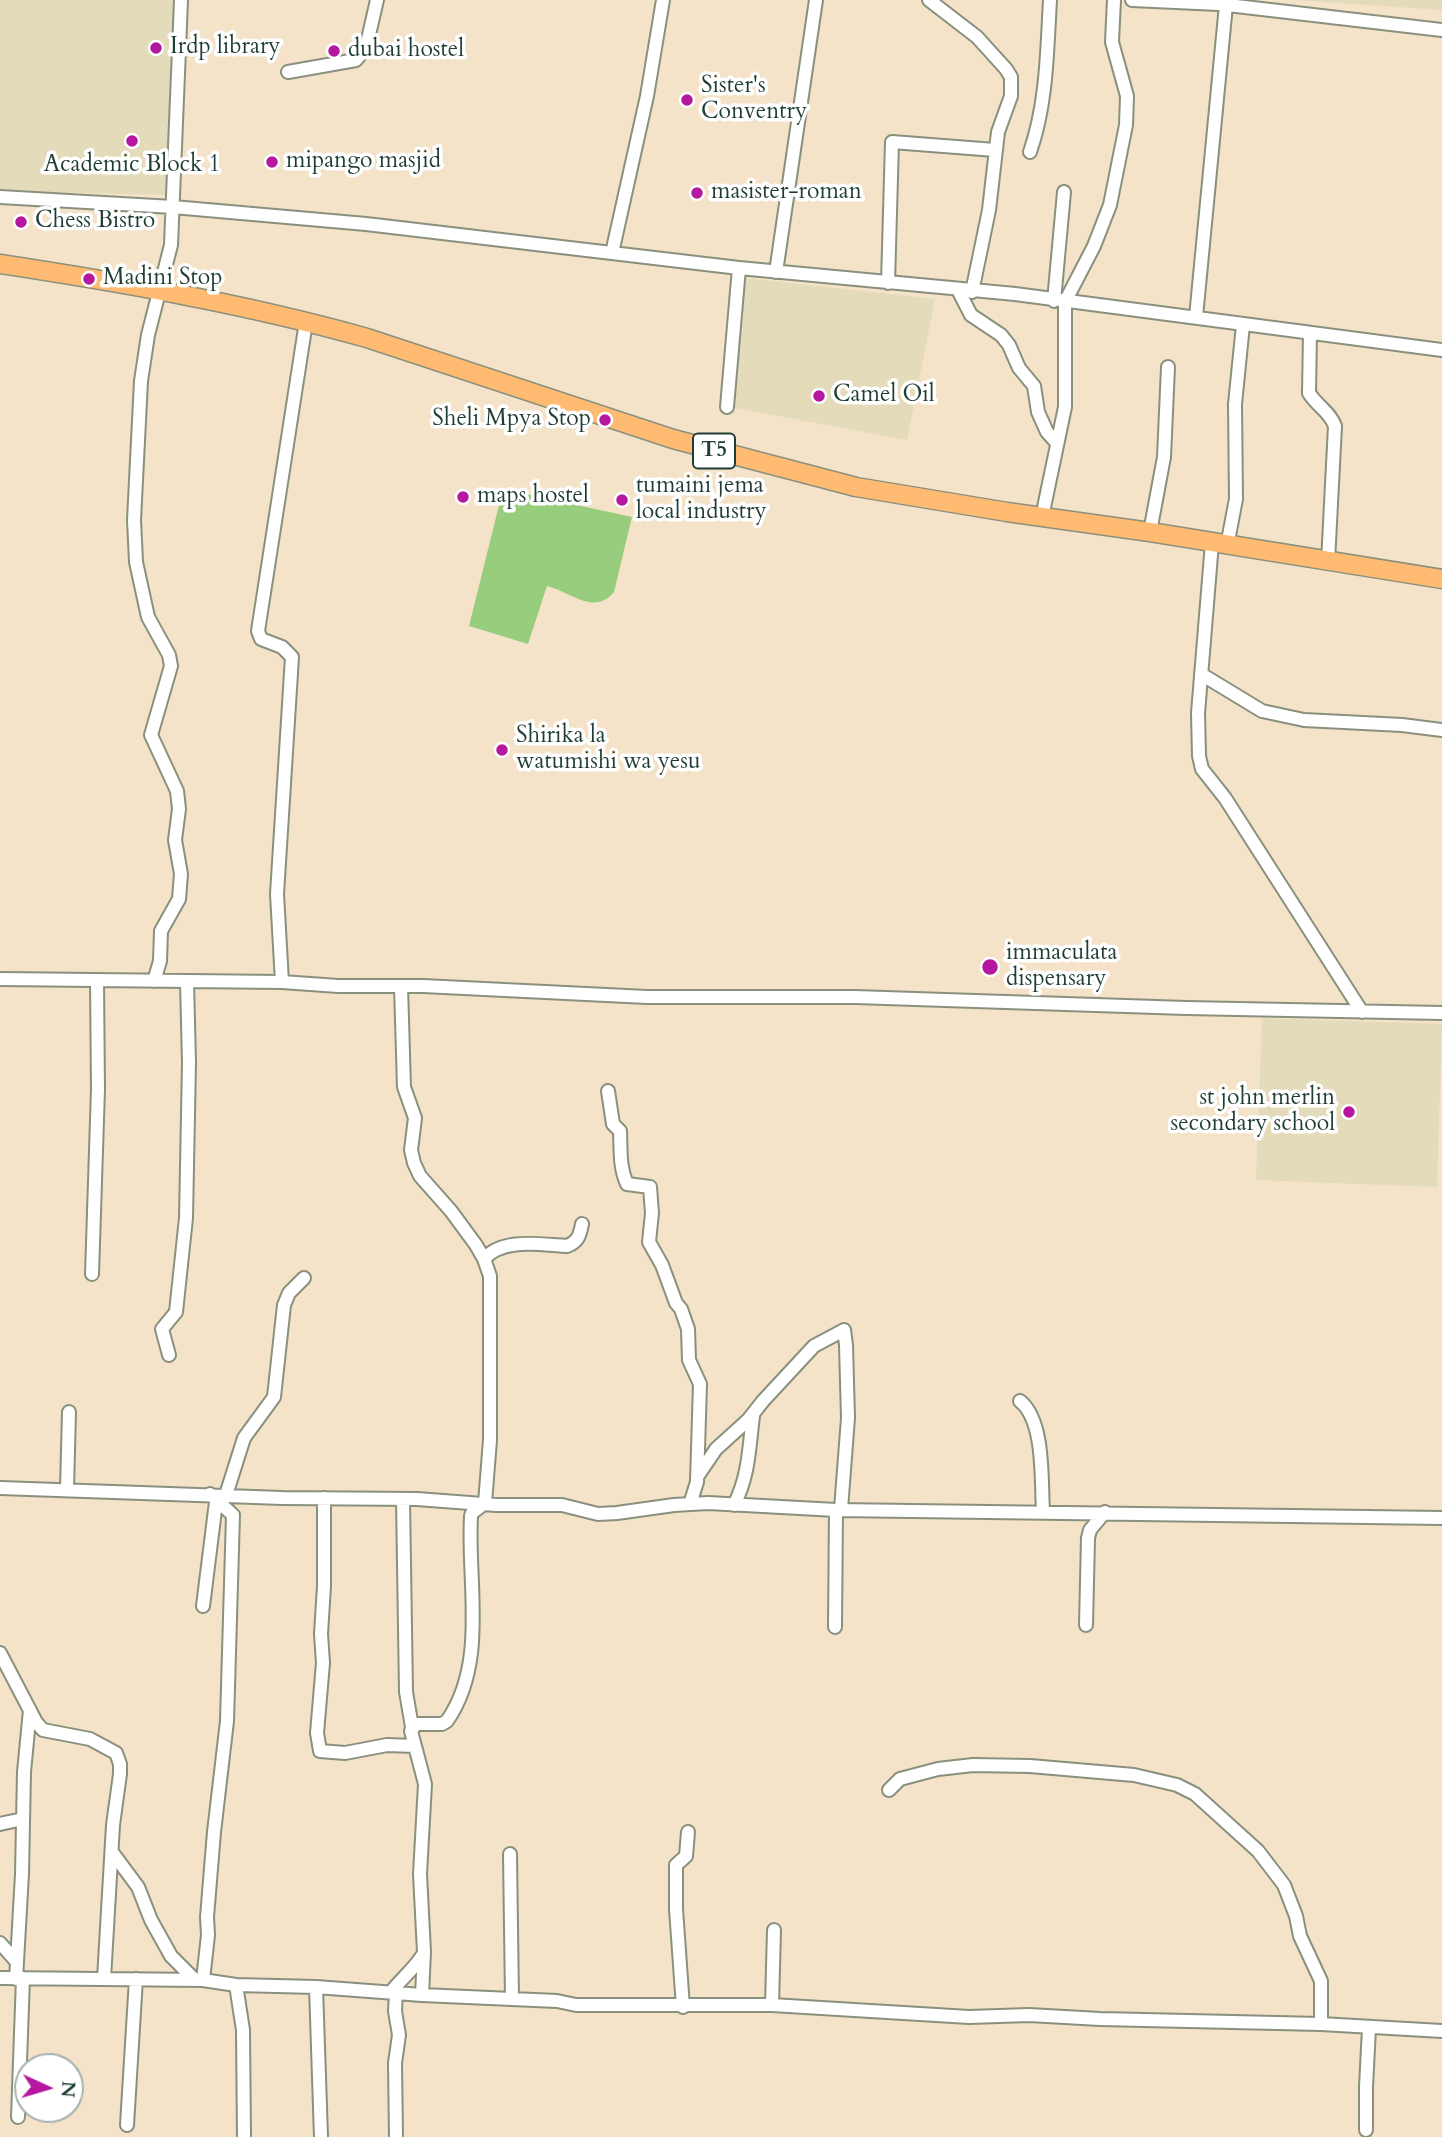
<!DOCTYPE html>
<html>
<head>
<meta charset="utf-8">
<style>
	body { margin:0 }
	#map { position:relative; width:1442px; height:2137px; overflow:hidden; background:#f4e2c9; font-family:Cardo,serif }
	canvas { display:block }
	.north { position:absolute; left:14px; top:2053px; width:70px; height:70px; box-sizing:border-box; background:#fff; border:2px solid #a5b1ae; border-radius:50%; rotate:94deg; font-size:19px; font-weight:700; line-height:28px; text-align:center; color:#1f3d34 }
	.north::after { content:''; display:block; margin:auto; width:24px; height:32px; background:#b5179e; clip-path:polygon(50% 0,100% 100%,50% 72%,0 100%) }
</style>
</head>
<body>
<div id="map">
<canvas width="1442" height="2137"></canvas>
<div class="north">N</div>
</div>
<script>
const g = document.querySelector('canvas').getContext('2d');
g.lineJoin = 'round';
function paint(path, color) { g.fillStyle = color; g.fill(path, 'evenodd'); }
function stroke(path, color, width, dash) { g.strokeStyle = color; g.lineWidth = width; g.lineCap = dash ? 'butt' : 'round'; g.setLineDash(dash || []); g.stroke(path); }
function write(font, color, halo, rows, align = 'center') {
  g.font = font + ' Cardo,serif'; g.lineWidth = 7; g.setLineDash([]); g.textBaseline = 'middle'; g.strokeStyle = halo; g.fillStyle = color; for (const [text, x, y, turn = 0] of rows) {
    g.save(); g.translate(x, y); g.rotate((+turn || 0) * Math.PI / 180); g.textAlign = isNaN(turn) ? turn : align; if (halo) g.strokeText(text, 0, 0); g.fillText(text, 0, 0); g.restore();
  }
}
const built = new Path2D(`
	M0,0H175L170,195L0,191Z
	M1296,0H1442V10Z
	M744,278L935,299L907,440L731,407Z
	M1262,1018L1442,1024L1437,1187L1256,1180Z`);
const green = new Path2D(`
	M503,489L632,517L614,592C594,616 571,592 547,586L528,644L469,626Z`);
const minor = new Path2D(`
	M929,0L977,37L1006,69L1011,77V96L998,132L989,210L972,292
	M1132,0L1219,4L1442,30
	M288,72L356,60L366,48L377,0
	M1030,152C1047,103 1047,51 1050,0
	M0,197L173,207L366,224L739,268L1015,294L1442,350
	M612,253L647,96L663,0
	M776,272L816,0
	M888,283L892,142L995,150
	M958,290L971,315L1001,335L1009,345L1019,368L1034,386L1038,412L1047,432L1057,443
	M1054,301L1064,192
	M1196,317L1226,5
	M1310,333L1309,393C1317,406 1330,412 1335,426L1328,562
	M727,407L739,268
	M1042,517L1065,407V302L1094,246L1110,205L1126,125L1127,96L1112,42L1114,0
	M1150,532L1164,457L1168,367
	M1212,543L1198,713L1199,756L1202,769L1225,798L1362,1012
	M1227,546L1236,499L1235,404L1243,325
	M1201,674L1262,711L1304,720L1402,725L1442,730
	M0,979L282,982L338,986H423L647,997H855L1186,1008L1442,1013
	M154,981L160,961L161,931L179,899L181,874L175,840L179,809L177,791L151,735L171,666L169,655L148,617L136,562L134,520L141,381L148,335L171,245L181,0
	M282,982L277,894L292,657L282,647L261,639L258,631L306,322
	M401,986L404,1087L415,1118L411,1150L414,1163L420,1176L451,1211L476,1245L484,1259L490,1276V1440L485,1503L472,1513L471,1516C467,1583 488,1662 447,1721L442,1724H416L411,1731L425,1784L420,1874L424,1952L422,1995
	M608,1091L613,1124L620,1131C621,1150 619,1166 627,1184L650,1187L652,1213L649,1242L662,1265L676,1303L681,1309L688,1329L689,1360L700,1384L697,1482L690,1504
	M484,1259C503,1237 542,1245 567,1246C578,1242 580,1235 582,1224
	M92,1274L98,1089L97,980
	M169,1355L162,1329L176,1312L186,1218L189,1063L187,981
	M1020,1401C1045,1421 1041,1481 1043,1511
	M697,1477L716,1449L748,1420L763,1401L814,1346L844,1330L846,1345L848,1418L841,1509
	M0,1488L282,1498L417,1499L496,1505H562L598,1514L617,1513L674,1505L708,1503L836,1510L1442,1518
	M67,1489L69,1412
	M226,1495L244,1438L274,1397L284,1305L289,1293L304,1278
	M324,1498V1586L321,1634L323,1663L317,1733L320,1751L345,1753L387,1745L415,1746
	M403,1499L406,1692L412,1727
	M734,1505C749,1476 749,1448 753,1416
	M203,1606L216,1502
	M1086,1625L1088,1538L1090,1530L1105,1512
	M835,1627L836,1510
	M0,1653L36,1722L43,1730L90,1739L116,1753L120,1764V1774L113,1825L104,1979
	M889,1790L900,1779L938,1769L973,1765L1030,1766L1134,1775L1177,1785L1195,1794L1258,1851L1284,1885L1296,1916L1300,1936L1321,1981V2024
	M0,1824L23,1819
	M112,1852L138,1887L151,1920L171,1956L195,1980
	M510,1854L512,1999
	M0,1943L16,1961
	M0,1978L203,1980L236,1985L316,1987L422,1995L557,2001L576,2005H772L969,2017L1029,2015L1100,2019L1321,2024L1442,2031
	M16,1979L22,1874L24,1772L30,1710
	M203,1980L208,1935L207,1917L214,1832L227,1721L233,1515L210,1494
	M236,1985L243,2030L244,2137
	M316,1987L321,2137
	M391,1992C401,1979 413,1970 422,1956
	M772,2005L774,1930
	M683,2007L676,1909V1865L686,1856L688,1832
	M18,2117L23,1978
	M127,2125L136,1979
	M1366,2130V2087L1369,2028
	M396,2137L395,2063L399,2035L395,2011L396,1992`);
const highway = new Path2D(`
	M0,264C124,283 246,304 367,338L673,439L856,487L1007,512L1150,532L1442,579`);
const markers = [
	[156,48,7,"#b5179e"],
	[334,51,7,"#b5179e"],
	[687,100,7,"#b5179e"],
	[132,141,7,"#b5179e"],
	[272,162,7,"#b5179e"],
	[697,193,7,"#b5179e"],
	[21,222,7,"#b5179e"],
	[89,279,7,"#b5179e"],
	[819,396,7,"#b5179e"],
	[605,420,7,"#b5179e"],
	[463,497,7,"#b5179e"],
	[622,500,7,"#b5179e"],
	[502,750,7,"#b5179e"],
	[990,967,9,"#b5179e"],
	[1349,1112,7,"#b5179e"]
];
const shields = [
	[714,451,42]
];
const shieldNames = [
	["T5",714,451]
];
const poiNames = [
	["Irdp library",170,48],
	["dubai hostel",348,51],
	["Sister's",701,87],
	["Conventry",701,113],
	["mipango masjid",286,162],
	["Academic Block 1",132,166,"center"],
	["masister-roman",711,193],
	["Chess Bistro",35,222],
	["Madini Stop",103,279],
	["Camel Oil",833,396],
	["Sheli Mpya Stop",591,420,"right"],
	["tumaini jema",636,487],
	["local industry",636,513],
	["maps hostel",477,497],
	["Shirika la",516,737],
	["watumishi wa yesu",516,763],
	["immaculata",1006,954],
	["dispensary",1006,980],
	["st john merlin",1335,1099,"right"],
	["secondary school",1335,1125,"right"]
];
paint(built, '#e4dbba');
paint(green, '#99cd7e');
stroke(minor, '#8a907e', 16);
stroke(highway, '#8a907e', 21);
stroke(minor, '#fff', 12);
stroke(highway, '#febb71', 18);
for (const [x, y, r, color] of markers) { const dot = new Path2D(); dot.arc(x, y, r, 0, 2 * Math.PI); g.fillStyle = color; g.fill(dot); stroke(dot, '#fff', 2.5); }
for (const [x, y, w] of shields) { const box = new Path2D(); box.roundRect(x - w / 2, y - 17.5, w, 35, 5); g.fillStyle = '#fff'; g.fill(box); stroke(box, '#1f3d34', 2); }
write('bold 21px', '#1f3d34', null, shieldNames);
write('23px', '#1f3d34', '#fff', poiNames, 'left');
</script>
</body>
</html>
